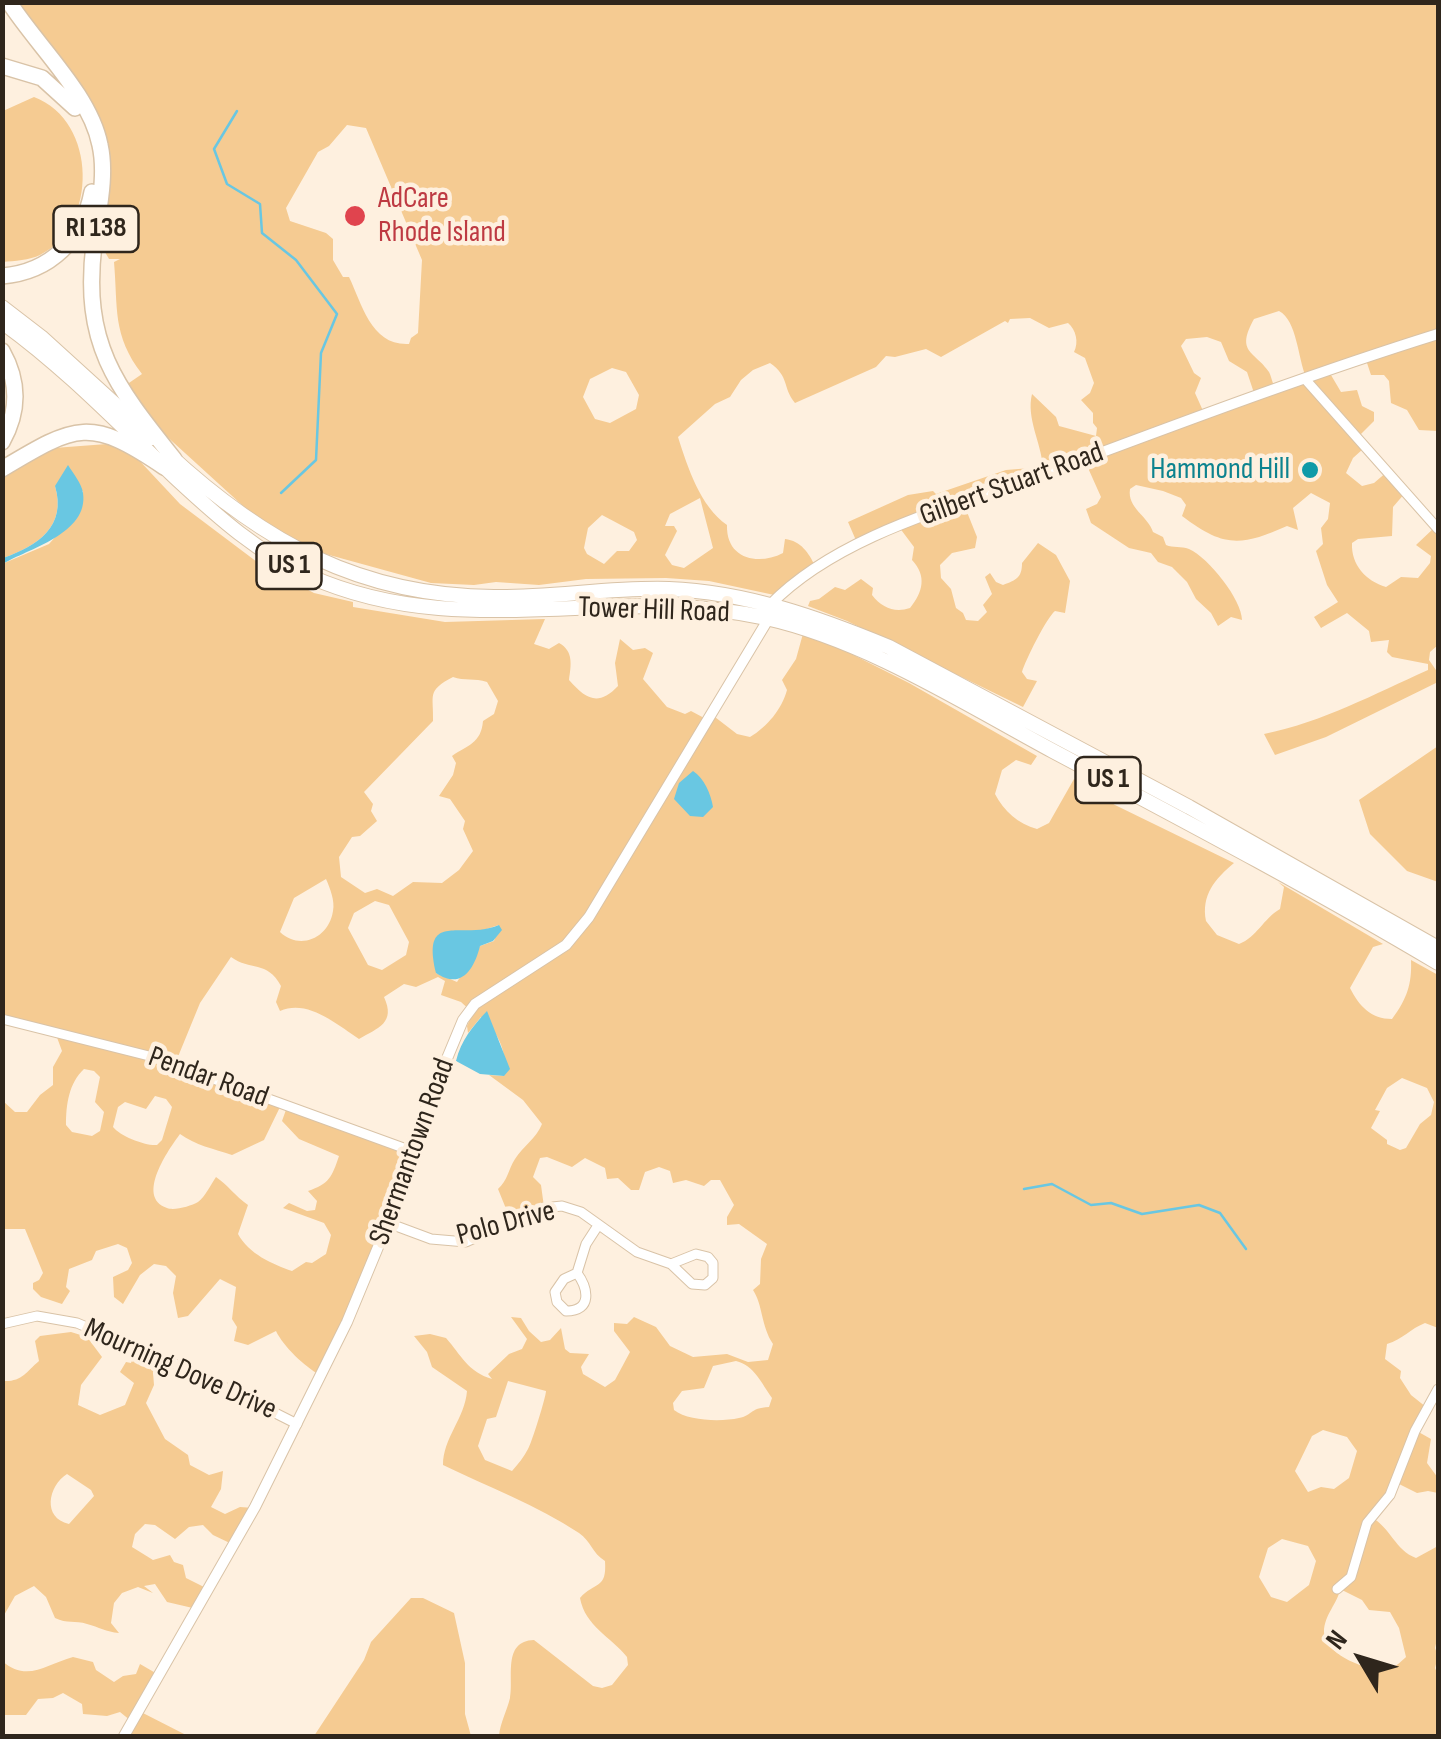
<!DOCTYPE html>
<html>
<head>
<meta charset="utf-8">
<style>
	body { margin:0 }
	#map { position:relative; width:1441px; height:1739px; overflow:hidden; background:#fef0df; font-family:"Sofia Sans Condensed",sans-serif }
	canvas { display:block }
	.frame { position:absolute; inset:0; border:5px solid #2f261c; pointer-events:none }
	.north { position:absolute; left:1311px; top:1609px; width:100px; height:100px; -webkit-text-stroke:8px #fef0df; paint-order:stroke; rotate:308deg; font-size:28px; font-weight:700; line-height:40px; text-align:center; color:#2f261c }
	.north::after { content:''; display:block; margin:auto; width:35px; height:45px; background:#2f261c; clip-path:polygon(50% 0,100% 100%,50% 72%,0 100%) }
</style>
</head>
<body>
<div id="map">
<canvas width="1441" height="1739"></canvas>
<div class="frame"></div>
<div class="north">N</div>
</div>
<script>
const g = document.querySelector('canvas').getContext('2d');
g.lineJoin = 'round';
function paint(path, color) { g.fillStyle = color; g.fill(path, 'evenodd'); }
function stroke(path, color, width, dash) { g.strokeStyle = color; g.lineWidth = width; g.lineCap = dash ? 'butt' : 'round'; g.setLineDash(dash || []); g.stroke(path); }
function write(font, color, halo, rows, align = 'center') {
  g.font = font + ' "Sofia Sans Condensed",sans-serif'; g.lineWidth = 9; g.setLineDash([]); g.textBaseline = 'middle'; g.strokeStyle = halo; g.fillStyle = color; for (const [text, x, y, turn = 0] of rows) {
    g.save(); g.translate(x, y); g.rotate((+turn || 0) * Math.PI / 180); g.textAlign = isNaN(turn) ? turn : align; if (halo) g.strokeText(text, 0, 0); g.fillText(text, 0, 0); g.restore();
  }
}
const green = new Path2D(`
	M20,3H1438V431L1419,430L1407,410L1391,403L1389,381L1384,375H1371L1365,357L1328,370L1341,392L1357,390L1362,406L1374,412V421L1358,437L1363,449L1353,458L1346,473L1362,486L1374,483L1388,471L1405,493L1393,507L1392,536L1358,539L1352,543C1351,565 1366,581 1386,587L1401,577L1418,578L1430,563L1431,556L1416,545L1435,527L1438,529V645L1430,652L1429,660L1438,673V682L1326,737L1275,755L1264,734C1323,722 1374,694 1428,670V664L1392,657L1387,652L1389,640L1371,642L1369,631L1347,613L1321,628L1314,617L1338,602L1327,585L1316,551L1323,544L1321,528L1328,519L1330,503L1311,493L1293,508L1298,530L1287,526C1240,547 1223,547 1182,516L1186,505L1181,498L1163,491L1136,485L1130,489C1127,508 1148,516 1153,532L1163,537L1166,545C1173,548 1181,546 1189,549C1209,558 1242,600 1242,620L1231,617L1218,626L1211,613L1196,599L1187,582L1172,567L1158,562L1151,553L1129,548L1091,523L1086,509L1097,504L1101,497L1084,459L963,502L977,537L975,548L952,553L940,565L941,578L951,589L956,608L963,613L966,620L978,621L987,612L983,605L992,594L985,577L990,573L996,582L1003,585C1016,580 1022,578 1022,563L1038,543L1056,555L1070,581L1065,613L1055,611C1047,617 1025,661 1022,672L1027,679L1037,681L1023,707L847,621L808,606L810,601L819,599L835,587L845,590L861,579L873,588L872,595C882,608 895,613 910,608C923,592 927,576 912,560L914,547L899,527L858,545L848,522L908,495L933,491L936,494L1006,470L1043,467C1041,442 1026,418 1032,394L1056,417L1059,426L1096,436L1097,428L1093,423V413L1081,400L1090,393L1094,383L1085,358L1074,352C1079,342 1076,330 1068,323L1049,328L1030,318L1010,319L1008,323L1005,321L941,357L926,349L895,357L886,356L876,367L795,403C782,387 790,377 770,363L753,370L741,380L730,397L715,404L678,437C688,468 700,506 727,525C726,559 758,566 783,553L785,539C801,541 809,553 815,566L779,596L709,581L666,578L586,579L539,585L496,582L474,585L431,583L322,553L280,533L253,515L163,433L126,385L142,374C112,335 118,308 114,262L120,259H109L98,240L107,147ZM347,125L366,128L422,260L418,333L411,338L409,344C371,346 362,304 349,277H343L333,260V239L326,233L290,221L286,208L318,152L329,146ZM1279,311C1297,320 1298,359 1306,377L1275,389C1274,387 1270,373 1269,372C1255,351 1235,353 1254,319ZM1207,337L1221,342L1229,361L1247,372L1255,396L1204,413L1195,393L1201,378L1194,373L1181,346L1186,339ZM612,368L626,372L639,395L636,409L610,423L595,419L583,397L590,379ZM700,498L713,548L684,568L672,565L665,555L677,531L674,526H665L670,514ZM602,515L634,532L637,540L629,551H617L604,564L587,554L584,548L588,528Z
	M34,97C98,121 98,226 40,255C30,260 14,261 3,262V111Z
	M107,444L136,457L180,504L261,565L314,593L353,602V607L445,622L545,619L534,644L549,649L559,643C574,651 571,666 569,680C586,699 598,707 618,686L615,663L620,639L633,650L645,648L653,653L643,679L667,707L685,714L691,711L706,719L711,714L737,734L750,737C767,727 782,709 787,690L782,680L796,659L804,630L909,683L1037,756L1031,765L1016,760L1002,770L995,794C1004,811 1018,824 1037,829L1049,823L1074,779L1115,805L1234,863C1215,879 1201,895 1206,921L1217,935L1239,944C1257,937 1263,919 1280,909L1284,887L1278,882L1383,944L1373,947L1350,988C1359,1006 1371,1019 1392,1019C1407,999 1412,984 1411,960L1438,975V1328L1425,1323C1410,1329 1403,1339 1387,1344L1385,1359L1401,1371L1400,1378L1411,1395L1426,1407L1415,1430L1431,1439L1427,1463L1438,1478V1493L1428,1491L1417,1493L1395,1482L1371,1517C1391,1528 1395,1550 1416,1558L1438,1546V1635L1435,1648L1438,1656L1435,1668L1438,1675V1736H499C500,1723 507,1711 510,1698C514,1678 502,1641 534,1640L593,1686L602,1688L612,1685L628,1665L627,1657C611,1637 585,1626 580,1598C595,1581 607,1590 605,1561C592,1553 591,1541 579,1533C537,1505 488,1487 443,1465C443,1438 465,1418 467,1391L432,1367L427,1352L414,1336L430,1334L446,1338C461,1355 468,1372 492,1379L488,1374L509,1354L522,1349L527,1339L511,1317L521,1318L529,1331L541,1342L550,1340L561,1328L565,1349L570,1353L589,1354L581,1367L583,1374L605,1387L615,1380L630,1352L614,1331V1323L627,1324L634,1317L656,1327L670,1346L693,1357L727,1354L748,1362L768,1360L773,1344C761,1326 763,1305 753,1290L760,1284L761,1259L767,1244L739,1224L727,1225V1217L734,1205L720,1180H711L704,1186L686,1180L673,1183L670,1171L659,1167L645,1172L639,1190H631L618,1178L607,1179L605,1168L585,1158L572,1167L547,1157L540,1158L533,1177L541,1185L544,1207L511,1221L498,1189C508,1180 508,1170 515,1159C523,1146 536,1139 542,1124L523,1100L489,1075L504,1076C507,1051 500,1035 481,1017L468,1033L467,1026L473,1013L461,1002L441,995L445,981L438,977L416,987L404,984L384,997C396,1023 378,1028 359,1039C336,1024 308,999 280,1011L276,1002L281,986C267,960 250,971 231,957L200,1003L175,1064L281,1105L264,1140L232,1155C214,1149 195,1145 180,1134C169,1149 135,1197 167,1208C174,1211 191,1206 198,1202C205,1197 211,1184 216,1177C228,1185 235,1196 248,1205L238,1234C249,1254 272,1264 292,1271L306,1262L312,1263L326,1254L331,1235L324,1223L283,1208L289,1203L307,1211L315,1210L317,1201L308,1191C329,1184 332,1177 339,1156L299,1139L282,1121L287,1107L412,1152C394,1230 354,1302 320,1375C305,1367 283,1346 276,1331L248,1345L234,1341L237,1327L232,1319L236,1287L220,1279L188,1316L178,1318L173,1293L176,1276L166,1266L154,1264L140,1275L123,1304L114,1297L113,1277L128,1270L132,1263L127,1248L118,1244L96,1251L92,1260L69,1269L66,1287L70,1291L62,1304L41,1297L33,1289V1283L39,1280L43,1273L25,1229H3V1101L15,1112H27L40,1095L53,1085V1067L62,1051L55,1032L3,1019L2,564L49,544L81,508L83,491L55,486C67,526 38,546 3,558V474L54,448ZM453,677C464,681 475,678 487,682L498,701L494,714L483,721C481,744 467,745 452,756L456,763L453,775L439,796L450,799L465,821L463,829L473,851L459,870L442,883L413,882L393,896L377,889L365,893L341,877L339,857L352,837L360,836L377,821L371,811L373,804L364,792L433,721C434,695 426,691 453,677ZM326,879C330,888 335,901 333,911C329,938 300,951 280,932L294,898ZM375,901L389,905L409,942L406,955L382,970L368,965L348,928L354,913ZM499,925L494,941L480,946L457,982L436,973L477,932ZM84,1069L94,1071L100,1077L95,1102L104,1112L100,1131L92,1136L72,1132L66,1125C66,1104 69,1083 84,1069ZM1402,1078L1427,1088L1434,1102L1431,1115L1420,1124L1406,1148L1400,1150L1387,1144V1140L1371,1128L1380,1111L1375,1110L1387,1088ZM155,1096L166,1099L172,1107L162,1140L157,1145C145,1146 120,1136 113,1127L118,1107L125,1102L146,1109ZM736,1361C754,1365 762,1384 772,1398L769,1407C749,1408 752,1416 739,1418C721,1422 688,1421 674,1410L673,1403L682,1391L704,1388L713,1366ZM508,1381L546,1391C546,1397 531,1445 528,1449C524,1457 518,1464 512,1471L485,1460L478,1446L487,1419L496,1417ZM1323,1430L1347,1437L1357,1451L1349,1478L1334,1489L1321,1487L1308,1492L1295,1471L1312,1436ZM1282,1539L1308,1546L1316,1561L1309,1585L1287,1602L1271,1597L1259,1577L1268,1548ZM1340,1589L1362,1600L1369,1610L1390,1612L1399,1628L1406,1657C1404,1659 1396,1666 1394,1667C1373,1675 1325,1656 1324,1632C1324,1615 1338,1603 1340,1589Z
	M1438,746V882L1407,871L1370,834L1359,800Z
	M71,1332L87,1337L102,1357L81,1385L78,1405L100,1415L125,1405L134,1383L120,1372L126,1362L131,1363L136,1348L160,1359L153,1372L154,1385L146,1403L165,1439L188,1455L190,1465L209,1475L223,1471L221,1489L211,1507L225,1514L240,1507L254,1508L234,1545L213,1535L203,1525L189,1527L175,1539L155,1525L145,1524L135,1534L132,1547L153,1560L170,1555L174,1562L183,1565L186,1578L208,1589L197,1609L167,1602L155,1584L144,1586L153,1593L138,1587L122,1593L114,1603L111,1623L119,1633C106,1632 99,1627 87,1624C75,1620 67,1624 55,1618L46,1597L34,1586L15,1596L3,1617V1381C22,1382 26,1372 39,1361L35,1341L40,1336ZM67,1474L91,1490L94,1496L69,1524C42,1518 48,1486 67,1474Z
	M411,1598H423L454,1613L465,1663V1714L471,1736H314L364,1660L371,1642Z
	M73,1657L93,1662L96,1670L114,1682L123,1676L136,1674L140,1664L159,1675L139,1711L188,1736H123L131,1721L120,1712L107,1716L83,1714L82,1704L63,1693L53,1698L38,1699L26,1715H3L2,1661C27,1683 47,1664 73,1657Z`);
const water = new Path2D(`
	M68,465C73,473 82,484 83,493C89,534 27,549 3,564V558C38,546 67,526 55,486Z
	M693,771C704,778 711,794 713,807L703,817L690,816L674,799L679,783Z
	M499,925L502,930L493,941L480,946C474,970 461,990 436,973C421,909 462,941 499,925Z
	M487,1011L510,1069L504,1076L480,1074L456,1061C461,1040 473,1026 487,1011Z`);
const stream = new Path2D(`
	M237,111L214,149L227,184L260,204L262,233L296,260L337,314L321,353L316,460L281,493
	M1024,1189L1052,1184L1091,1205L1111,1203L1142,1214L1199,1205L1220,1213L1246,1249`);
const minor = new Path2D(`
	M1305,379L1438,529
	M2,1019L153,1057L409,1150
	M388,1223L431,1239L466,1242L543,1208L562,1206L581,1212L637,1252L671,1264
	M696,1254L708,1257L713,1263V1278L705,1285L692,1284L671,1264Z
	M577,1273C588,1288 593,1311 566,1311L557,1302L555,1292L564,1279L577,1273L586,1244L597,1227
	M2,1324L37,1316L77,1323L194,1372L297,1424
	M1337,1589L1351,1577L1367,1523L1390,1495L1415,1431L1438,1389`);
const tertiary = new Path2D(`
	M770,605C841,532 963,504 1057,469C1183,422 1310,374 1438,334
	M124,1736L255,1507L347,1322L388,1223L409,1150L463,1020L475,1004L566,945L589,917L769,618`);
const trunk = new Path2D(`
	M2,307L41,337L152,438
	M2,322C66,368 121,426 178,480C218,517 258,553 309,576C461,644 609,583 766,618C865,640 964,703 1053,751C1183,820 1312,888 1438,963
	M167,453C263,542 360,596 494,597C552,598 611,587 669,589C746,592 819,618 889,647L1189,807L1438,948`);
const motorway = new Path2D(`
	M9,2C37,46 90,94 100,145C107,176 98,212 94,244C82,344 115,385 174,459
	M2,66L42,78L75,108
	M2,276C51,272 83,239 92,192
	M2,351C19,381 19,412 2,442
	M2,469C77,424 90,417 164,467`);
const markers = [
	[355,216,12,"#e0444e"],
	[1310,470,10,"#0f9aa8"]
];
const shields = [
	[96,229,85],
	[289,566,65],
	[1108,780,65]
];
const shieldNames = [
	["RI 138",96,229],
	["US 1",289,566],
	["US 1",1108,780]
];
const healthNames = [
	["AdCare",378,199],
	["Rhode Island",378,233]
];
const cultureNames = [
	["Hammond Hill",1290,470]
];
const streetNames = [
	["Gilbert Stuart Road",1012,485,-20],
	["Tower Hill Road",654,611,2],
	["Pendar Road",208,1078,20],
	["Shermantown Road",413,1152,-70],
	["Polo Drive",506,1224,-15],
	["Mourning Dove Drive",180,1370,24]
];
paint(green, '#f5cb92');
paint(water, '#69c7e2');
stroke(stream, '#69c7e2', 2.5);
stroke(minor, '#d9c3a7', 11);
stroke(tertiary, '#d9c3a7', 12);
stroke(trunk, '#d9c3a7', 16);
stroke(motorway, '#d9c3a7', 18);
stroke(minor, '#fff', 9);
stroke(tertiary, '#fff', 10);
stroke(trunk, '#fff', 14);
stroke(motorway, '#fff', 15);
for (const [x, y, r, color] of markers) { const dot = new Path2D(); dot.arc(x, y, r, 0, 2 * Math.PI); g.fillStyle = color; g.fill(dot); stroke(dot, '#fef0df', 4); }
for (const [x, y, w] of shields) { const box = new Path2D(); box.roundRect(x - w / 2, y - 23, w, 46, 8); g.fillStyle = '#fef0df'; g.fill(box); stroke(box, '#2f261c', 2.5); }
write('bold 28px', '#2f261c', null, shieldNames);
write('30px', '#be3a42', '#fef0df', healthNames, 'left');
write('30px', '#0d838f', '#fef0df', cultureNames, 'right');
write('30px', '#2f261c', '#fef0df', streetNames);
</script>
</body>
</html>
